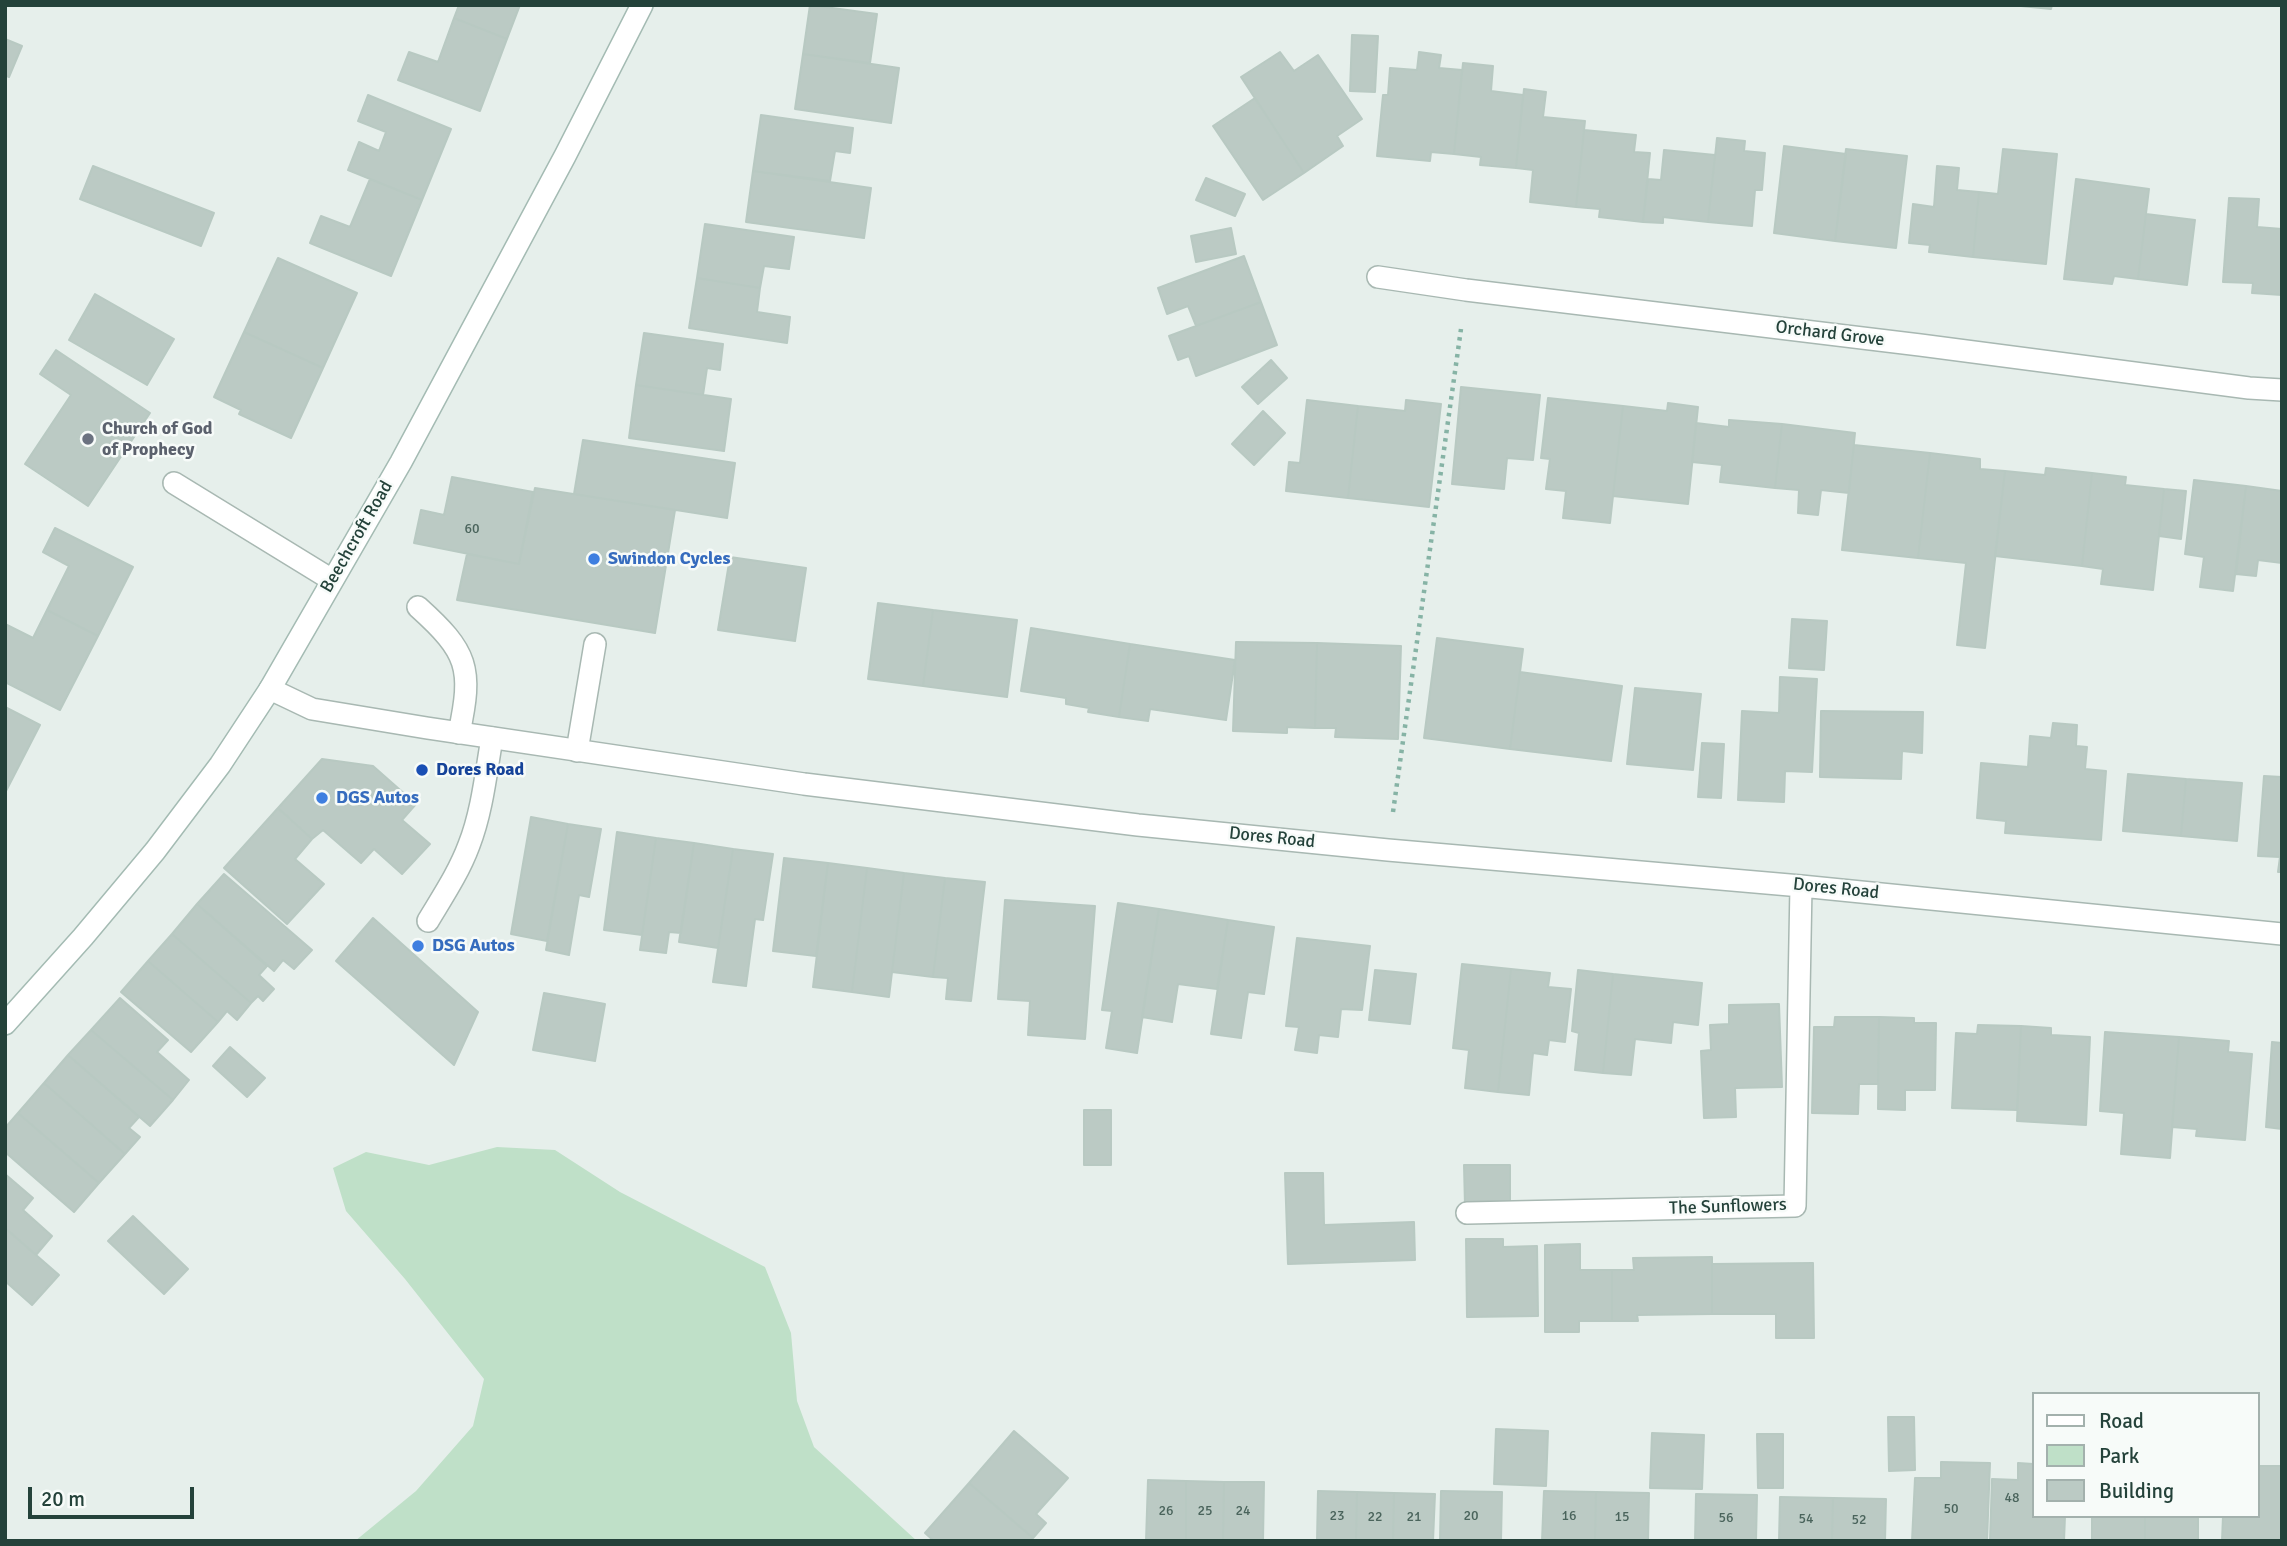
<!DOCTYPE html>
<html>
<head>
<meta charset="utf-8">
<style>
	body { margin:0 }
	#map { position:relative; width:2287px; height:1546px; overflow:hidden; background:#e6efeb; font-family:Signika,sans-serif }
	canvas { display:block }
	.frame { position:absolute; inset:0; border:7px solid #24423a; pointer-events:none }
	.legend { position:absolute; left:2032px; top:1392px; width:228px; height:126px; box-sizing:border-box; background:#f7fbf9; border:2px solid #a3b1ad; margin:0; padding:9px 12px; list-style:none; font-size:21px; color:#24423a }
	.legend li { display:flex; align-items:center; gap:14px; height:35px }
	.legend b { width:35px; border:2px solid #a3b1ad }
	.scale { position:absolute; left:28px; top:1487px; width:166px; height:32px; box-sizing:border-box; border:4px solid #24423a; border-top:0; padding-left:9px; font-size:21px; line-height:24px; white-space:nowrap; color:#24423a; -webkit-text-stroke:5px #f7fbf9; paint-order:stroke }
</style>
</head>
<body>
<div id="map">
<canvas width="2287" height="1546"></canvas>
<div class="frame"></div>
<ul class="legend">
<li><b style="height:9px;background:#fff"></b>Road</li>
<li><b style="height:19px;background:#bfe0c8"></b>Park</li>
<li><b style="height:19px;background:#bbcac4"></b>Building</li>
</ul>
<div class="scale">20 m</div>
</div>
<script>
const g = document.querySelector('canvas').getContext('2d');
g.lineJoin = 'round';
function paint(path, color) { g.fillStyle = color; g.fill(path, 'evenodd'); }
function stroke(path, color, width, dash) { g.strokeStyle = color; g.lineWidth = width; g.lineCap = dash ? 'butt' : 'round'; g.setLineDash(dash || []); g.stroke(path); }
function write(font, color, halo, rows, align = 'center') {
  g.font = font + ' Signika,sans-serif'; g.lineWidth = 5; g.setLineDash([]); g.textBaseline = 'middle'; g.strokeStyle = halo; g.fillStyle = color; for (const [text, x, y, turn = 0] of rows) {
    g.save(); g.translate(x, y); g.rotate((+turn || 0) * Math.PI / 180); g.textAlign = isNaN(turn) ? turn : align; if (halo) g.strokeText(text, 0, 0); g.fillText(text, 0, 0); g.restore();
  }
}
const green = new Path2D(`
	M497,1147L555,1150L620,1192L765,1267L791,1333L797,1401L814,1447L917,1541H355L416,1491L473,1426L484,1379L405,1279L346,1211L333,1168L366,1152L429,1165Z`);
const building = new Path2D(`
	M459,5H520L507,39L454,18Z
	M810,5L877,14L870,63L803,54Z
	M2011,5H2052L2051,9Z
	M454,18L507,39L480,111L398,80L409,52L438,62Z
	M1352,35L1378,36L1375,92L1350,91Z
	M5,39L22,46L9,77L5,75Z
	M1280,52L1294,71L1318,55L1362,119L1337,136L1343,146L1304,173L1241,77Z
	M1419,52L1441,55L1439,68L1462,70L1454,154L1431,152L1430,161L1377,156L1383,95H1388L1390,68L1417,70Z
	M803,54L899,68L891,123L795,109Z
	M1463,63L1493,66L1491,91L1523,95L1516,168L1480,165L1481,157L1454,154Z
	M1524,89L1546,92L1543,117L1585,121L1576,207L1530,202L1533,170L1516,168Z
	M368,95L451,129L422,200L348,170L359,142L379,151L386,132L358,121Z
	M1255,98L1304,173L1263,200L1213,126Z
	M761,115L853,128L850,153L835,151L830,181L753,171Z
	M1584,130L1636,135L1634,152L1650,153L1643,222L1599,217L1600,209L1576,207Z
	M1717,138L1745,141L1744,151L1765,153L1762,190H1755L1752,226L1708,222Z
	M1784,146L1846,154L1835,241L1774,233Z
	M1846,149L1907,156L1896,248L1835,241Z
	M2003,149L2057,154L2046,264L1973,257L1979,192L1998,194Z
	M1664,150L1715,155L1708,222L1663,217V223L1643,222L1648,179L1661,180Z
	M93,166L214,213L201,246L80,199Z
	M1937,166L1959,168L1957,190L1979,192L1973,257L1929,252L1930,245L1909,243L1913,204L1934,207Z
	M753,171L871,188L864,238L746,222Z
	M1206,178L1245,194L1235,216L1196,200Z
	M370,179L422,200L391,276L310,243L321,216L350,227Z
	M2076,179L2149,189L2138,279L2114,276L2112,284L2064,279Z
	M2229,198L2259,199L2257,227L2282,229V295L2252,293L2253,283L2223,282Z
	M2146,214L2195,220L2187,285L2138,279Z
	M705,224L794,237L789,269L764,266L760,288L697,278Z
	M1231,228L1236,254L1196,262L1191,236Z
	M1244,256L1261,302L1196,326L1188,306L1167,314L1158,288Z
	M278,258L357,293L323,368L244,332Z
	M697,278L760,288L757,312L790,317L787,343L689,328Z
	M95,294L174,339L147,385L69,340Z
	M1261,302L1277,345L1196,376L1189,356L1178,360L1169,336Z
	M244,332L323,368L291,438L239,414L241,410L214,397Z
	M644,333L723,344L720,370L707,368L703,395L636,385Z
	M56,350L150,413L88,506L25,464L71,395L40,374Z
	M1271,360L1287,378L1258,404L1242,387Z
	M636,385L731,399L724,451L629,438Z
	M1461,387L1540,395L1533,460L1507,458L1504,489L1452,484Z
	M1548,398L1623,406L1610,523L1563,518L1566,491L1546,489L1550,459L1541,458Z
	M1307,400L1358,406L1348,498L1286,491L1289,462L1300,463Z
	M1406,400L1441,404L1429,507L1348,498L1358,406L1405,411Z
	M1668,403L1698,407L1688,504L1613,496L1623,406L1667,411Z
	M1263,411L1285,433L1254,465L1232,444Z
	M1729,420L1782,424L1775,488L1720,482L1722,465L1692,462L1696,423L1729,427Z
	M1782,424L1855,433L1849,493L1821,490L1818,515L1798,513L1799,490L1775,488Z
	M583,440L735,463L727,518L574,494Z
	M1854,445L1930,453L1918,558L1842,550Z
	M1930,453L1980,459V469L2005,471L1985,648L1957,645L1966,563L1918,558Z
	M2046,468L2092,473L2082,566L1995,556L2005,471L2045,475Z
	M2092,473L2126,477L2125,485L2164,489L2153,590L2101,584L2103,569L2082,566Z
	M452,477L533,492L519,564L414,543L421,510L444,515Z
	M2194,480L2246,486L2233,591L2200,587L2204,557L2185,554Z
	M2246,486L2282,491V563L2258,560L2256,576L2236,574Z
	M535,488L675,510L655,633L457,600L467,554L519,564Z
	M2164,489L2186,491L2181,539L2159,536Z
	M55,528L133,567L98,636L47,610L69,566L43,552Z
	M730,557L806,568L795,641L718,630Z
	M878,603L933,610L923,686L868,679Z
	M47,610L98,636L60,710L5,682V624L33,638Z
	M933,610L1017,620L1007,697L923,686Z
	M1792,619L1827,621L1824,670L1789,668Z
	M1031,628L1130,644L1119,717L1088,712L1089,708L1066,704V698L1021,691Z
	M1437,638L1523,649L1510,749L1424,738Z
	M1236,642L1317,643L1315,728L1287,727V733L1233,731Z
	M1317,643L1401,646L1398,739L1335,737L1336,728H1315Z
	M1130,644L1235,660L1226,720L1150,709L1148,721L1119,717Z
	M1520,672L1622,686L1611,761L1510,749Z
	M1780,677L1817,679L1812,772L1785,771L1784,802L1738,800L1742,711L1779,713Z
	M1635,688L1701,694L1693,770L1627,764Z
	M5,707L40,725L5,793Z
	M1821,711L1923,712L1922,753L1902,751L1901,779L1820,777Z
	M2053,723L2077,725L2076,746L2087,747L2085,769L2106,771L2101,840L2005,833L2006,821L1977,818L1981,763L2028,767L2030,736L2051,738Z
	M1702,743L1724,744L1721,798L1698,797Z
	M322,759L373,766L416,804L402,820L430,844L402,874L374,849L361,863L323,830L312,839L278,808Z
	M2128,774L2186,779L2181,836L2123,831Z
	M2264,776L2282,777V872H2278L2280,857L2258,856Z
	M2186,779L2242,783L2237,841L2181,836Z
	M278,808L312,839L295,859L324,884L287,924L224,868Z
	M531,817L568,824L547,941L511,934Z
	M568,824L601,829L589,897L579,895L569,955L546,950Z
	M617,832L656,838L642,935L604,930Z
	M656,838L694,843L681,933L669,932L666,953L640,950Z
	M694,843L733,849L718,948L679,942Z
	M733,849L773,854L763,920L755,919L746,986L713,982Z
	M784,858L828,863L816,956L773,951Z
	M828,863L867,868L852,992L813,987Z
	M867,868L904,873L889,997L852,992Z
	M904,873L945,878L933,977L892,972Z
	M224,874L312,950L294,969L283,960L274,971L197,904Z
	M945,878L985,882L971,1001L946,999L948,978L933,977Z
	M1005,900L1095,906L1085,1039L1028,1035L1030,1001L998,999Z
	M1118,903L1159,909L1137,1053L1106,1048L1112,1011L1102,1010Z
	M197,904L267,966L259,975L274,989L263,1001L258,996L251,1003L172,934Z
	M1159,909L1228,920L1217,989L1178,984L1172,1022L1142,1017Z
	M373,918L478,1012L454,1065L336,961Z
	M1228,920L1274,927L1264,994L1248,992L1241,1038L1211,1034Z
	M172,934L251,1003L237,1020L227,1011L218,1022L148,961Z
	M1297,938L1370,946L1362,1010L1341,1009L1338,1037L1319,1035L1317,1053L1295,1050L1299,1027L1286,1026Z
	M148,961L218,1022L191,1052L121,992Z
	M1462,964L1511,969L1498,1092L1465,1088L1469,1050L1453,1048Z
	M1511,969L1550,973L1548,987L1571,989L1565,1042L1549,1040L1547,1055L1533,1053L1529,1095L1498,1092Z
	M1375,970L1416,974L1410,1024L1369,1020Z
	M1578,970L1613,974L1603,1073L1575,1070L1579,1033L1572,1031Z
	M1613,974L1702,983L1698,1025L1673,1022L1671,1043L1635,1039L1631,1075L1603,1073Z
	M544,993L605,1004L595,1061L533,1050Z
	M120,998L168,1040L157,1052L189,1080L173,1100L91,1030Z
	M1779,1004L1782,1087L1735,1088L1736,1117L1704,1118L1701,1051L1711,1050L1710,1025L1729,1024V1005Z
	M1835,1017H1879L1878,1084H1859L1858,1114L1812,1113L1814,1027H1834Z
	M1879,1017L1914,1018V1023H1936L1935,1090H1905V1110L1878,1109Z
	M1978,1025L2021,1026L2017,1110L1952,1108L1956,1033L1977,1034Z
	M2021,1026L2051,1028V1035L2090,1037L2086,1125L2017,1121Z
	M91,1030L173,1100L150,1126L68,1055Z
	M2105,1032L2179,1037L2170,1158L2121,1154L2124,1113L2100,1111Z
	M2179,1037L2229,1041L2228,1052L2252,1054L2245,1140L2196,1136L2197,1129L2172,1127Z
	M2272,1042L2282,1043V1129L2266,1127Z
	M230,1047L265,1078L247,1097L213,1066Z
	M68,1055L139,1117L129,1128L140,1137L125,1154L44,1083Z
	M44,1083L125,1154L99,1183L18,1113Z
	M1084,1110H1111V1165H1084Z
	M18,1113L99,1183L74,1212L5,1152V1128Z
	M1464,1165H1510V1205L1465,1206Z
	M1285,1173H1323L1324,1225L1414,1222L1415,1260L1288,1264Z
	M5,1174L33,1198L23,1210L52,1236L36,1255L5,1228Z
	M133,1216L188,1269L164,1294L108,1241Z
	M5,1228L59,1275L32,1305L5,1281Z
	M1466,1239H1503V1247L1537,1246L1538,1316L1467,1317Z
	M1580,1244V1270H1612V1321H1579V1332H1545V1245Z
	M1712,1257V1314L1637,1315L1638,1321H1612V1270H1634L1633,1258Z
	M1813,1263L1814,1338H1776V1314H1712V1264Z
	M1888,1417H1914L1915,1470L1889,1471Z
	M1496,1429L1548,1431L1546,1486L1494,1484Z
	M1014,1431L1068,1478L1036,1514L1046,1523L1033,1538L969,1483Z
	M1652,1433L1704,1435L1702,1489L1650,1488Z
	M1757,1434H1783V1488H1758Z
	M1941,1462L1990,1463L1987,1541H1912L1915,1478H1941Z
	M2018,1463L2033,1464V1516H2065L2064,1541H1990L1992,1479L2018,1480Z
	M2257,1466H2282V1541H2222L2223,1516H2257Z
	M1148,1480L1186,1481V1541H1146Z
	M1186,1481L1224,1482L1223,1541H1186Z
	M1224,1482H1264L1263,1541H1223Z
	M969,1483L1033,1538L1030,1541H934L925,1533Z
	M1318,1491L1357,1492L1356,1541H1317Z
	M1441,1491L1502,1492L1501,1541H1440Z
	M1544,1491L1596,1492L1595,1541H1542Z
	M1357,1492L1394,1493L1393,1541H1356Z
	M1596,1492L1649,1493L1648,1541H1595Z
	M1394,1493L1435,1494L1433,1541H1393Z
	M1696,1494L1757,1495L1756,1541H1695Z
	M1780,1497L1833,1498L1832,1541H1779Z
	M1833,1498L1886,1499L1885,1541H1832Z
	M2092,1516H2145V1541H2092Z
	M2145,1516H2198V1541H2145Z`);
const path = new Path2D(`
	M1393,812L1461,329`);
const lane = new Path2D(`
	M174,483L332,580
	M418,607C468,652 473,668 459,733
	M577,751L595,644
	M428,921C443,896 459,872 469,845C482,812 486,773 492,738`);
const street = new Path2D(`
	M1378,277L1466,290L1920,345L2249,388L2282,390
	M270,689L312,709L427,728L804,784L1138,825L1388,850L1801,886L2282,934
	M1467,1213L1795,1206L1801,886`);
const secondary = new Path2D(`
	M5,1024L83,937L155,851L220,765L270,689L401,462L565,156L642,5`);
const markers = [
	[88,439,7,"#6b7280"],
	[594,559,7,"#3f7fe0"],
	[422,770,7,"#1a4fb4"],
	[322,798,7,"#3f7fe0"],
	[418,946,7,"#3f7fe0"]
];
const numberNames = [
	["60",472,529],
	["48",2012,1498],
	["50",1951,1509],
	["26",1166,1511],
	["25",1205,1511],
	["24",1243,1511],
	["23",1337,1516],
	["20",1471,1516],
	["16",1569,1516],
	["22",1375,1517],
	["21",1414,1517],
	["15",1622,1517],
	["56",1726,1518],
	["54",1806,1519],
	["52",1859,1520]
];
const streetNames = [
	["Orchard Grove",1830,334,7],
	["Beechcroft Road",357,537,-60],
	["Dores Road",1272,838,6],
	["Dores Road",1836,889,6],
	["The Sunflowers",1728,1207,-2]
];
const worshipNames = [
	["Church of God",102,429],
	["of Prophecy",102,450]
];
const shopNames = [
	["Swindon Cycles",608,559],
	["DGS Autos",336,798],
	["DSG Autos",432,946]
];
const transitNames = [
	["Dores Road",436,770]
];
paint(green, '#bfe0c8');
paint(building, '#bbcac4');
stroke(building, '#b8c9c2', 2);
stroke(lane, '#a8b8b2', 24);
stroke(street, '#a8b8b2', 24);
stroke(secondary, '#a4bbb3', 24);
stroke(path, '#86b3a5', 4.5, [3.5, 5]);
stroke(lane, '#fff', 21);
stroke(street, '#fff', 21);
stroke(secondary, '#fff', 21);
for (const [x, y, r, color] of markers) { const dot = new Path2D(); dot.arc(x, y, r, 0, 2 * Math.PI); g.fillStyle = color; g.fill(dot); stroke(dot, '#f7fbf9', 2.5); }
write('14px', '#4a645c', null, numberNames);
write('18px', '#24423a', '#f7fbf9', streetNames);
write('bold 18px', '#5b616d', '#f7fbf9', worshipNames, 'left');
write('bold 18px', '#366cbe', '#f7fbf9', shopNames, 'left');
write('bold 18px', '#164399', '#f7fbf9', transitNames, 'left');
</script>
</body>
</html>
